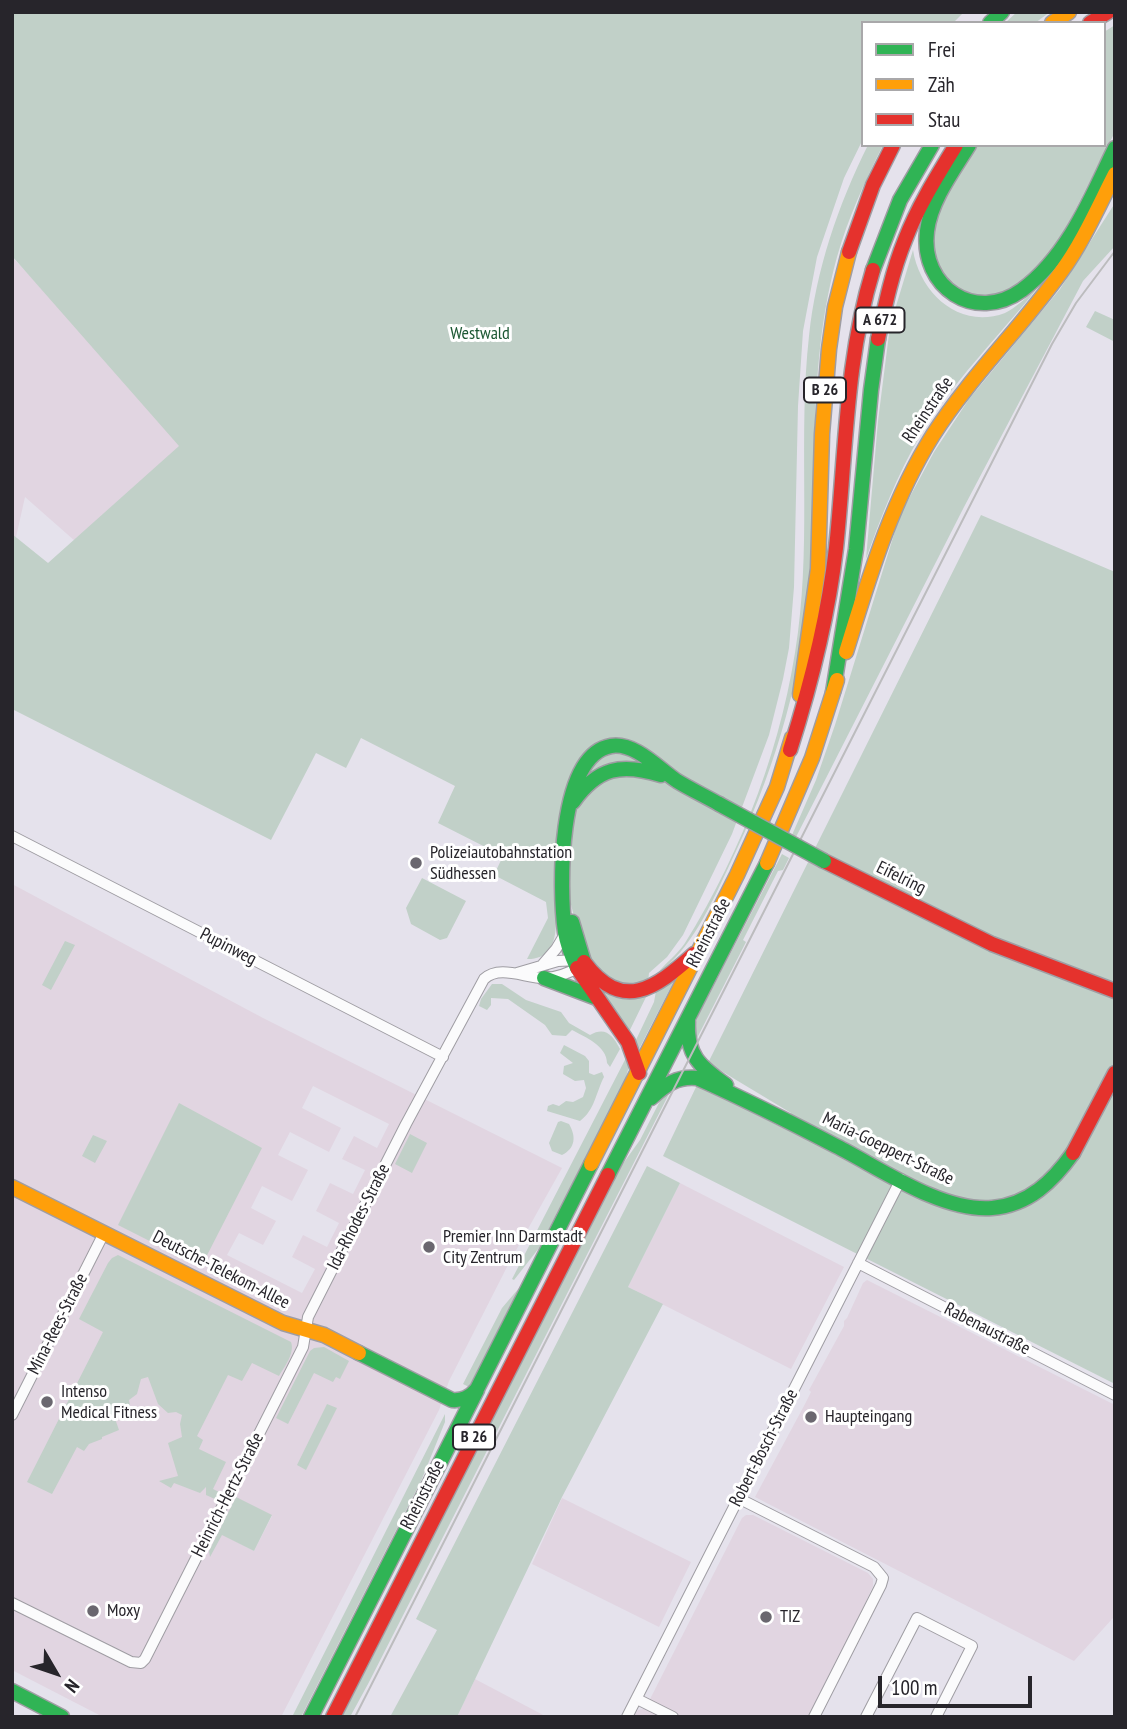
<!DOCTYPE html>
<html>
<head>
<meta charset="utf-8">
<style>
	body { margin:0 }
	#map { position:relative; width:1127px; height:1729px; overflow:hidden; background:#e5e2ec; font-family:"PT Sans Narrow",sans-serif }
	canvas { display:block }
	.frame { position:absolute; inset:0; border:14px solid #27252b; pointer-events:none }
	.legend { position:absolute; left:861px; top:21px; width:245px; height:126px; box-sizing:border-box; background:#fff; border:2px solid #a9a8aa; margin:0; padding:9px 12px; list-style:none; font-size:21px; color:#27252b }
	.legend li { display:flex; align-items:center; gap:14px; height:35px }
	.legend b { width:35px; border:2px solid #a9a8aa }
	.north { position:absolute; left:21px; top:1638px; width:70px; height:70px; -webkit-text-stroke:5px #fff; paint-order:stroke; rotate:129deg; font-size:19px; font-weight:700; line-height:28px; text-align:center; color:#27252b }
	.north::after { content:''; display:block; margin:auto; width:24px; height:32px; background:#27252b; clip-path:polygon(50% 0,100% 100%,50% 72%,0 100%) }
	.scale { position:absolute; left:878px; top:1676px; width:154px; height:32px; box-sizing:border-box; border:4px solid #27252b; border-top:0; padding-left:9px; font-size:21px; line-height:24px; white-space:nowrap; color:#27252b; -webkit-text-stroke:5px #fff; paint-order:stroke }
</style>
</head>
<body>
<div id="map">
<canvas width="1127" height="1729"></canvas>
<div class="frame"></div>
<ul class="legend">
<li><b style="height:9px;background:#30b455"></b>Frei</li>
<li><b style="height:9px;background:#ff9f0a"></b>Zäh</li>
<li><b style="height:9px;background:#e5322d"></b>Stau</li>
</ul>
<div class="north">N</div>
<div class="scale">100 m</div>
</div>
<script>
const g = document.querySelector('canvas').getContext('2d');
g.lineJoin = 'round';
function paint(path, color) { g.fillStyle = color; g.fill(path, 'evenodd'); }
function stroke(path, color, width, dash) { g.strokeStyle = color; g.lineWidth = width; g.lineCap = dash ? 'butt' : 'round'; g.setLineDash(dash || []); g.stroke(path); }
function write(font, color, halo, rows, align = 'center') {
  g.font = font + ' "PT Sans Narrow",sans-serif'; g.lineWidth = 6; g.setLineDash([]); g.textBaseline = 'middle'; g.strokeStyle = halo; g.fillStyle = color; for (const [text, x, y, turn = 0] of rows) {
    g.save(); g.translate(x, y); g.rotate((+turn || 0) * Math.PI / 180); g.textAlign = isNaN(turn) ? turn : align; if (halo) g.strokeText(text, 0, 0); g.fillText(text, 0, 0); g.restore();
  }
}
const commercial = new Path2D(`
	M12,257L198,451L92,556L25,497L12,555Z
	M12,884L263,1018L562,1168L510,1261L449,1381L439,1410L281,1717H103L12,1670ZM313,1086L389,1124L377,1148L354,1136L342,1159L365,1170L353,1194L330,1183L316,1211L339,1223L327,1247L303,1235L292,1257L315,1269L302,1293L227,1255L239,1233L263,1245L276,1221L251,1208L262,1186L292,1201L308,1170L278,1155L290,1132L329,1152L341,1128L302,1108ZM236,1498L272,1516L254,1551L222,1534Z
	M680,1183L844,1267L791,1369L628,1287Z
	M867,1280L1115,1405V1619L1113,1618L1074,1661L755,1497L805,1404L811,1392L809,1390L844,1326V1321L847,1318L863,1283Z
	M562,1498L691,1562L659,1627L532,1564Z
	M746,1515H753L868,1573L873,1579V1586L813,1717H632L638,1710L645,1709L742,1518Z
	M475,1679L547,1717H457Z`);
const green = new Path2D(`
	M12,12H964L953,23H863V139L844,178L817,257L803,331L798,406L794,587L789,648L783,679L769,735L732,834L683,935L667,957L649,973L648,982C592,993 579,938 569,896L555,890C555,913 565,960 527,959L548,918L546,902L494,875L503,856L438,823L455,786L361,738L346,768L316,753L271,840L12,709V534L48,563L179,446L12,256Z
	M1017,12H1050L1035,23H1005Z
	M1115,25V132L1060,240L1035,272L1003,294L975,298L953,288L938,270L933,243L935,223L944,198L975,145H1104V32Z
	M868,145H883C865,181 848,218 837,257C818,325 815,397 814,467C812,509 815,552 810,594C798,691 772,778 729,866C711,904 692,949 657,974C665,963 677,955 685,943C743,850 784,741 798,632C811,534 798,435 809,336C816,270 838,205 868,145Z
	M1115,203V246L1083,281L964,507L796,837L792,835L816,780L835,725L900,515L934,452L969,399L1060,289Z
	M913,250C920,293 959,330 1005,313C1016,308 1026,297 1036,290C997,338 952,383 920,436C897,475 881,517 866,559L878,421L890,326Z
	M1095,311L1115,320V342L1086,327Z
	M981,515L1115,572V1384L663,1156L697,1085L783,1128L791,1113L708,1063Z
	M782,854L789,858L783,870L778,871L743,940L746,942L694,1044L695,1025L698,1016Z
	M422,878L466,901L447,938L440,940L411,924L406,908Z
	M65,941L75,945L51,990L42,985Z
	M674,981L638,1051L635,1042L654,1002L656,991Z
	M592,983L647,995L629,1032Z
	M492,984H502L526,1000L561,1012L569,1023L590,1035C605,1026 613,1035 620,1049L610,1067L607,1063C607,1046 585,1037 572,1030L566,1036L552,1035L545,1025L508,999L491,998V1005L487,1010L479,1006L481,999Z
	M564,1045L585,1056L589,1061V1073L594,1075L602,1072L604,1077C596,1092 595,1110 580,1121L547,1111L548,1106L553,1104L559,1106L566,1101L573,1102L583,1097L586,1088L584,1080L575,1081L563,1074L564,1066L573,1063L560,1053Z
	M628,1054L629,1066L625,1081L539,1248L514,1280L512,1279Z
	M673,1086L368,1684L350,1717H342L622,1165L640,1140L662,1097Z
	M179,1103L262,1148L201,1267L118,1225Z
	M561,1121L569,1124C576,1136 576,1148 562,1155L552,1151L549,1143L558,1122Z
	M410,1134L427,1143L412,1173L395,1164Z
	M93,1135L107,1141L95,1163L82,1156Z
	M647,1166L680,1183L628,1287L663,1304L562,1497L457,1717H390L437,1630L416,1619Z
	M118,1255L291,1342C295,1353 285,1366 279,1376L252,1363L242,1381L228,1375L197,1436L203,1440L199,1449L226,1462L213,1489L221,1493L217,1500L206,1495V1487L200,1493L174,1483L171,1488L159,1481L178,1476L168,1443L182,1437L180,1424L182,1415L176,1412L168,1413L158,1404L148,1377L141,1379L137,1394L129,1400L130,1406L113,1413L119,1430L102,1437V1439L89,1444L84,1451L77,1447L52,1494L27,1482L103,1332L79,1319L108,1263L112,1258Z
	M519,1288L469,1387L463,1384L502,1308Z
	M324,1347L349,1361L340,1379L336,1377L333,1382L314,1373L288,1424L276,1418L310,1351L314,1348Z
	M327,1404L337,1408L306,1470L297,1465Z
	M445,1414V1422L421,1481L301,1717H292Z
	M236,1497L272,1515L254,1551L222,1535L210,1557L209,1551Z`);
const street = new Path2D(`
	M12,836L443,1057
	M543,964L556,949L565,934
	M517,973L558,961L577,960
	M858,1263L1115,1395
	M12,1415L104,1233
	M738,1498L874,1567L883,1578L881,1585L814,1717
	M12,1603L131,1662L141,1663L145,1659L303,1347L308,1317L406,1124L484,979C500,964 527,979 546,978C558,977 569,973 579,967
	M637,1699L673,1717
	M627,1717L901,1179
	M866,1717L917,1618L972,1646L936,1717`);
const fast = new Path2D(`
	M990,23L1002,12
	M969,145C953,171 931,200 927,231C920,287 975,324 1022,290C1068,256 1091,198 1115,148
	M873,270L900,200L932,145
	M833,692L856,549L871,390L878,339
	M573,802C598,767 621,763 661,775
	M572,922L584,962
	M577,968C572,957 567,945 565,932C559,891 557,755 611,746C635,742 659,769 677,781C690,789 705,796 719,804
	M544,978L594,997
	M688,1020C686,1055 699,1066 726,1085
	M651,1098C665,1085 677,1076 697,1078C744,1099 790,1122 836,1146C880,1168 941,1212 992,1208C1029,1205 1053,1181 1073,1153
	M608,1175L767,863
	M359,1353L452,1400C463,1401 470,1397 477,1389L591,1164
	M12,1691L62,1717
	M311,1717L477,1390`);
const slow = new Path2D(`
	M1052,23L1069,12
	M846,652C869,578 891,502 933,435C970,377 1021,328 1061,272C1083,242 1098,207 1115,174
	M800,695L818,569L822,434L829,349L835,307L849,252
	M767,863L812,758L837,680
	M591,1164L737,875L777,787L792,738
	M12,1187L283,1323L324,1335L359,1353`);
const jam = new Path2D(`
	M1090,23L1108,12
	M849,252L873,185L893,145
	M878,339C885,306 892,272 905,240C918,206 937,176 956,145
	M790,750C811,684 828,618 836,548C846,455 845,361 873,270
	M824,861L992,944L1115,991
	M584,962C622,1013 655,989 694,954
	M577,968L628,1042L639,1073
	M1073,1153L1115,1073
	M333,1717L608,1175`);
const tram = new Path2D(`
	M355,1717L1052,344L1076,303L1115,251`);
const fastBridge = new Path2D(`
	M719,804L824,861`);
const markers = [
	[416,863,7,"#6a676f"],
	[429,1247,7,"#6a676f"],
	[47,1402,7,"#6a676f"],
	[811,1417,7,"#6a676f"],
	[93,1611,7,"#6a676f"],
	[766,1617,7,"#6a676f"]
];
const shields = [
	[880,320,49],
	[825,390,42],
	[474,1437,42]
];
const shieldNames = [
	["A 672",880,320],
	["B 26",825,390],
	["B 26",474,1437]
];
const parkNames = [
	["Westwald",480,334]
];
const streetNames = [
	["Rheinstraße",928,410,-56],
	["Eifelring",901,878,26],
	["Rheinstraße",709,933,-63],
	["Pupinweg",228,947,27],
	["Maria-Goeppert-Straße",888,1149,26],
	["Ida-Rhodes-Straße",359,1217,-63],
	["Deutsche-Telekom-Allee",221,1270,27],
	["Mina-Rees-Straße",58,1324,-63],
	["Rabenaustraße",987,1329,27],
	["Robert-Bosch-Straße",764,1448,-63],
	["Heinrich-Hertz-Straße",228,1495,-63],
	["Rheinstraße",423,1495,-63]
];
const poiNames = [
	["Polizeiautobahnstation",430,853],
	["Südhessen",430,874],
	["Premier Inn Darmstadt",443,1237],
	["City Zentrum",443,1258],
	["Intenso",61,1392],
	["Medical Fitness",61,1413],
	["Haupteingang",825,1417],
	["Moxy",107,1611],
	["TIZ",780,1617]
];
paint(commercial, '#e1d5e1');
paint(green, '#c1d0c8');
stroke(street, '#9f9da3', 12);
stroke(fast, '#9f9da3', 17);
stroke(slow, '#9f9da3', 17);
stroke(jam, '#9f9da3', 17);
stroke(street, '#fbfbfc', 10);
stroke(fast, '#30b455', 14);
stroke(slow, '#ff9f0a', 14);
stroke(jam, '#e5322d', 14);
stroke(tram, '#bcbcbe', 2);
stroke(fastBridge, '#9f9da3', 17, []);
stroke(fastBridge, '#30b455', 14);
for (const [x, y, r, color] of markers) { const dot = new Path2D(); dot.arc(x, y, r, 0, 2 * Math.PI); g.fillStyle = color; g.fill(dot); stroke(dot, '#fff', 2.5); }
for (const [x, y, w] of shields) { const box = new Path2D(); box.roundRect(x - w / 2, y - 12.5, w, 25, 5); g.fillStyle = '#fff'; g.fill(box); stroke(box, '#27252b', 2); }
write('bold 16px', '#27252b', null, shieldNames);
write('18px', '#1c5833', '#fff', parkNames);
write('18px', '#27252b', '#fff', streetNames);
write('18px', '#27252b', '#fff', poiNames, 'left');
</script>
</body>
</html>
